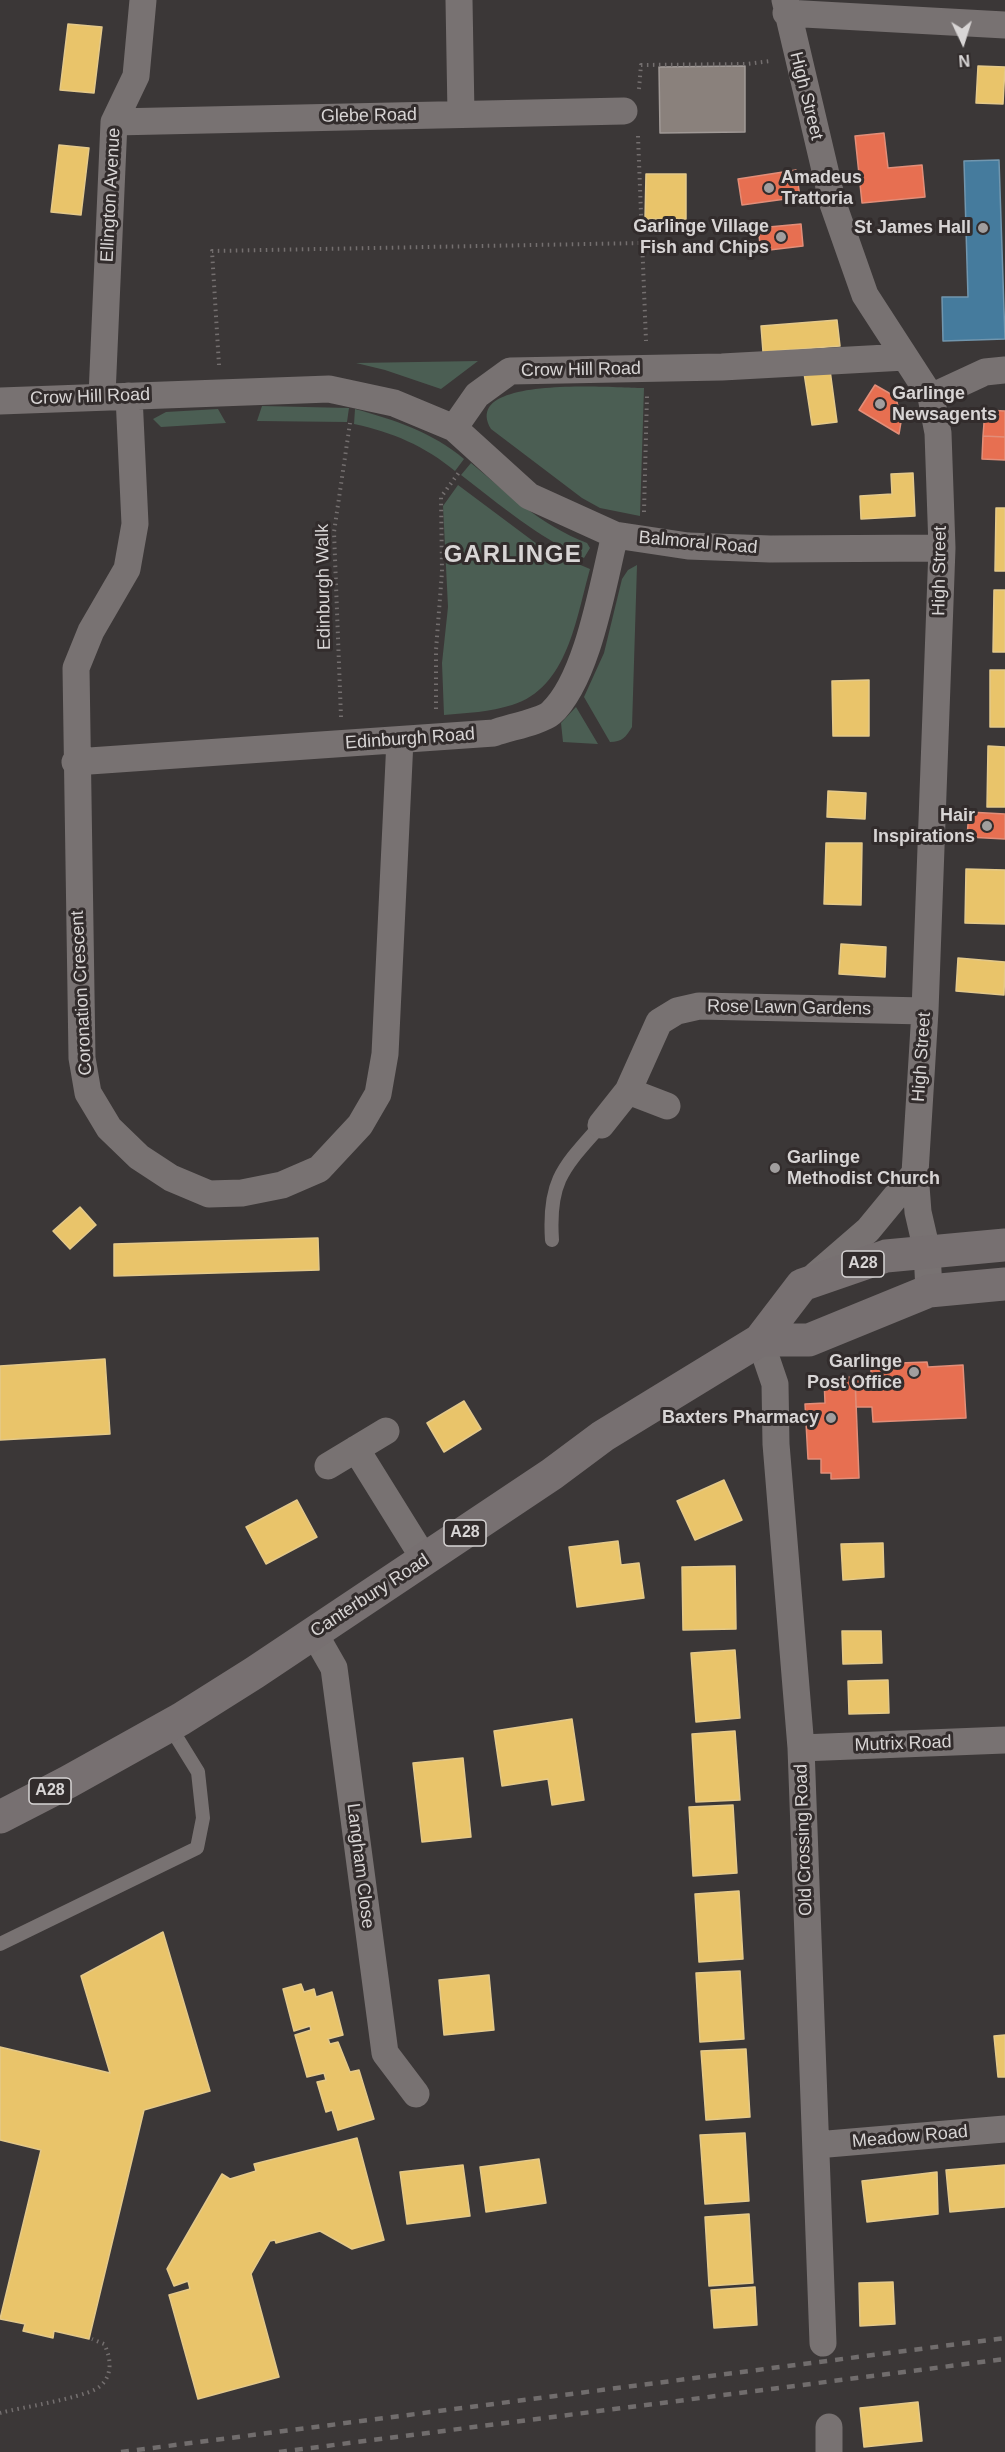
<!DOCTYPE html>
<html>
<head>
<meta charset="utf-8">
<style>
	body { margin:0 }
	#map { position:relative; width:1005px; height:2452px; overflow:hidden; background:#3b3737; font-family:Arial,sans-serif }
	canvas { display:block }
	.north { position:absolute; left:933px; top:12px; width:60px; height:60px; -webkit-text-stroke:4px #322c2c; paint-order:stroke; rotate:176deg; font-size:16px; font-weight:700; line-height:24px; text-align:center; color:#d8d5d5 }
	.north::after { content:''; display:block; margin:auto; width:21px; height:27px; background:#d8d5d5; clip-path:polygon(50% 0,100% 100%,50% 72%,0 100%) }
</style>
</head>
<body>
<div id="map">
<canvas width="1005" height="2452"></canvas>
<div class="north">N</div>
</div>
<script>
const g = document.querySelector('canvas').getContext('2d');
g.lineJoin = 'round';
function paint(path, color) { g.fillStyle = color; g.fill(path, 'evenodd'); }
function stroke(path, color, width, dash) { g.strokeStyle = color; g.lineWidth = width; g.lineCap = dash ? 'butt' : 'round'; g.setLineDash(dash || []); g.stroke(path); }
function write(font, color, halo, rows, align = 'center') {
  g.font = font + ' Arial,sans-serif'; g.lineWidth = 6; g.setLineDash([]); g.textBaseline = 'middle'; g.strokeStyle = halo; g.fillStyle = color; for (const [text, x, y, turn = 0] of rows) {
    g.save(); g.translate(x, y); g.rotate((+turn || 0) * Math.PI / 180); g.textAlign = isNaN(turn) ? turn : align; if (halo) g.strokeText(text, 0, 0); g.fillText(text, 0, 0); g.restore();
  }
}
const green = new Path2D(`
	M478,361L441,389L385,370L356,363Z
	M644,388L640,516L600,508L582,498L491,429C459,374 618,388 644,388Z
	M262,406L349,408L347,422L257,421Z
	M218,409L226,423L161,427L153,419L166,412Z
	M355,409C395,420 432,432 464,459L455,471C425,446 392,432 354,424Z
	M471,463C508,494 541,525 587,543L590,548L584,558C538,537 501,506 461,475Z
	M458,485L545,550L590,569C576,618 568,688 512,705C490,712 467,713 444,715L442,663L448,607L443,506Z
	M637,565L632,727C626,737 622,742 610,742L584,697L604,653L622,579L628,570Z
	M576,707L598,744L563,742L561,723Z`);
const homes = new Path2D(`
	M68,24L102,27L94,93L60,90Z
	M978,66L1005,67L1003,104L976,103Z
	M59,145L89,148L81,215L51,212Z
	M646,174H686V219H645Z
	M837,320L840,346L763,352L761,326Z
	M830,370L837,422L812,425L804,373Z
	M913,473L915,516L861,519L860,496L892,494L891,474Z
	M996,508H1005V571H995Z
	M994,590H1005V652H993Z
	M990,670H1005V727H990Z
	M869,680V736H833L832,681Z
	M988,746L1005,747V807H987Z
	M828,791L866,793L865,819L827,817Z
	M826,843H862L861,905L824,904Z
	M966,869L1005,870V924L965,923Z
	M841,944L886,947L885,977L839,974Z
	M958,958L1005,962L1004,995L956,991Z
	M80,1207L96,1225L70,1249L53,1231Z
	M318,1238L319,1270L114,1276V1244Z
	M105,1359L110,1434L0,1440V1366Z
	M464,1401L481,1429L444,1452L427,1423Z
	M724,1480L742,1520L695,1540L677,1501Z
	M297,1500L317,1537L266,1564L246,1527Z
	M618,1541L621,1565L639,1563L644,1598L577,1607L569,1547Z
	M883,1543L884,1577L843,1580L841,1544Z
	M735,1566L736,1629L683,1630L682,1567Z
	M842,1631H881L882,1663L843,1664Z
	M735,1650L740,1718L696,1722L691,1653Z
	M888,1680L889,1713L849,1714L848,1681Z
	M572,1719L584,1800L552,1805L548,1779L502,1786L494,1731Z
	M735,1731L740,1800L696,1802L692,1734Z
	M463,1758L471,1837L422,1842L413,1763Z
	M733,1805L737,1873L693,1876L689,1807Z
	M739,1891L743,1959L699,1962L695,1894Z
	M163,1932L210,2091L144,2110L89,2339L54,2331L53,2338L23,2331L25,2324L0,2319L41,2150L0,2140V2047L110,2073L81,1976Z
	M740,1971L744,2039L700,2042L696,1973Z
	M489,1975L494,2030L444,2035L439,1980Z
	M301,1984L304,1992L314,1989L316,1997L332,1992L343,2035L328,2039L330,2044L338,2042L350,2072L359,2070L374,2119L338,2130L332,2110L326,2112L317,2082L326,2080L324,2073L307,2077L295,2035L311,2030L310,2026L294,2031L283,1989Z
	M1005,2035V2077H998L994,2036Z
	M746,2049L750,2117L706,2120L701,2051Z
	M745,2133L749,2201L705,2204L700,2135Z
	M357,2138L384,2240L352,2249L320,2231L276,2243L275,2240L270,2241L251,2274L279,2377L198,2399L169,2295L190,2289L188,2281L174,2286L167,2269L222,2174L230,2179L256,2171L254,2164Z
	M539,2159L546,2203L486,2212L480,2167Z
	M463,2165L470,2216L407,2224L400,2172Z
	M1005,2165V2207L950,2212L946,2170Z
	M937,2172L938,2214L867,2222L862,2181Z
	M749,2214L753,2283L709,2286L705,2217Z
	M893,2282L895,2324L860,2326L859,2283Z
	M755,2287L757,2325L714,2328L711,2290Z
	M918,2402L922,2441L864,2447L860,2408Z`);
const shops = new Path2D(`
	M884,133L888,168L922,165L925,197L862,203L855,136Z
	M796,170L800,197L742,205L738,179Z
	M801,224L803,246L761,251L758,228Z
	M875,385L896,397L901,422L899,434L859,410Z
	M985,410L1005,411V437L983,436Z
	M983,436L1005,437V460L982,459Z
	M969,812L1005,814V839L967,837Z
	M927,1362L928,1367L963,1365L966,1418L873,1422L872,1407H856L855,1377L871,1376V1364Z
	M855,1377L859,1478L831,1479V1473H821V1459H808L805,1404L825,1403L824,1378Z`);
const public = new Path2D(`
	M999,160L1005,339L943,341L942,297H968L964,161Z`);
const industry = new Path2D(`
	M745,66V132L660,133L659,67Z`);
const path = new Path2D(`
	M639,89L641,65L746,64L771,61
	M638,136L646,341
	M219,365L212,251L642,243
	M644,512L647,396
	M436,709V650L442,572L441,497L460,471
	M341,717L334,532L350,423
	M0,2413C23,2407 77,2399 96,2389C113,2379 112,2359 104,2344L92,2339`);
const service = new Path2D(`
	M552,1240C548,1180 564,1167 601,1125
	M0,1944L197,1848L203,1818L198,1772L169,1725`);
const minor = new Path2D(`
	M459,0L461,114
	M785,0L833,204L865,295L931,397L938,433L942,548L925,1011L915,1173L918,1212L927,1251L929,1291
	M786,13L1005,25
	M114,122L624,111
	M102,395L114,122L136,76L143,0
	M129,396L135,524L127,569L91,631L76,668L82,1058L88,1093L109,1128L139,1157L171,1178L209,1194L242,1193L282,1185L319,1169L360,1125L378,1094L385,1054L400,740
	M931,397L985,372L1005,370
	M0,401L329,389L394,403L454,428L529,496L615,535L688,546L770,549L942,548
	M454,428L477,395L510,371L722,367L905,357
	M75,762L494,733C507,728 542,721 551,713C588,679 603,583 615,535
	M628,1091L667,1106
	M601,1125L628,1091L659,1022L677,1011L699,1006L925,1011
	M816,1275L868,1230L915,1173
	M760,1340L775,1384L776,1444L801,1748L823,2343
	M356,1449L425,1560
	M328,1466L386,1431
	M314,1633L334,1668L385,2053L416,2094
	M801,1748L1005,1740
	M816,2145L1005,2129
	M829,2427V2452`);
const trunk = new Path2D(`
	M760,1340H809L929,1291L1005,1284
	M0,1817L68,1782L181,1719L254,1673L552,1474L603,1436L760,1340L802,1285L886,1256L1005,1245`);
const rail = new Path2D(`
	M121,2452L1005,2338
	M279,2452L1005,2359`);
const markers = [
	[769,188,6,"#a19e9e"],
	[983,228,6,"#a19e9e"],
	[781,237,6,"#a19e9e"],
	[880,404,6,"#a19e9e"],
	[987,826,6,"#a19e9e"],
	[775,1168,6,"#a19e9e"],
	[914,1372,6,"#a19e9e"],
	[831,1418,6,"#a19e9e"]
];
const shields = [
	[863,1264,42],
	[465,1533,42],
	[50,1791,42]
];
const shieldNames = [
	["A28",863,1264],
	["A28",465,1533],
	["A28",50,1791]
];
const streetNames = [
	["High Street",806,96,76],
	["Glebe Road",369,116,-1],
	["Ellington Avenue",111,195,-87],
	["Crow Hill Road",581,370,-1],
	["Crow Hill Road",90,397,-2],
	["Balmoral Road",698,543,5],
	["High Street",940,571,-89],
	["Edinburgh Walk",324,587,-91],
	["Edinburgh Road",410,739,-4],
	["Coronation Crescent",82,993,-93],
	["Rose Lawn Gardens",789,1008,1],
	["High Street",922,1057,-86],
	["Canterbury Road",370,1596,-33],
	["Mutrix Road",903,1744,-2],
	["Old Crossing Road",804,1840,-92],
	["Langham Close",360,1866,83],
	["Meadow Road",910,2137,-5]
];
const poiNames = [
	["Amadeus",781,178,"left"],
	["Trattoria",781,199,"left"],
	["Garlinge Village",769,227],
	["Fish and Chips",769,248],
	["St James Hall",971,228],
	["Garlinge",892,394,"left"],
	["Newsagents",892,415,"left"],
	["Hair",975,816],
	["Inspirations",975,837],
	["Garlinge",787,1158,"left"],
	["Methodist Church",787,1179,"left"],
	["Garlinge",902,1362],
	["Post Office",902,1383],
	["Baxters Pharmacy",819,1418]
];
const districtNames = [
	["GARLINGE",513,555]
];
paint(green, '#4b5e53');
paint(homes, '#e9c46a');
stroke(homes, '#e4c98a', 1.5);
paint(shops, '#e76f51');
stroke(shops, '#e28e79', 1.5);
paint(public, '#457b9d');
stroke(public, '#7196ae', 1.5);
paint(industry, '#8a817c');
stroke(industry, '#a19a97', 1.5);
stroke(path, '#746f6f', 4, [1.5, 4.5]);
stroke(service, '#787272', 14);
stroke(minor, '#787272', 27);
stroke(trunk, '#777071', 33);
stroke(rail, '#716d6d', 4.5, [8, 8]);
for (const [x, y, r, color] of markers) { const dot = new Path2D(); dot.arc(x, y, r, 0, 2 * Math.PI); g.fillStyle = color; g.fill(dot); stroke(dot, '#322c2c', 2); }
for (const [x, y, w] of shields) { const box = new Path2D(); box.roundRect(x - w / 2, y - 13, w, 26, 4.5); g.fillStyle = '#322c2c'; g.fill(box); stroke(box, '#d8d5d5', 1.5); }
write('bold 16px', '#d8d5d5', null, shieldNames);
write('18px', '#d8d5d5', '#322c2c', streetNames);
write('bold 18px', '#d8d5d5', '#322c2c', poiNames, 'right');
g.letterSpacing = '1.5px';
write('bold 24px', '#d8d5d5', '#322c2c', districtNames);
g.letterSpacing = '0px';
</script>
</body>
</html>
